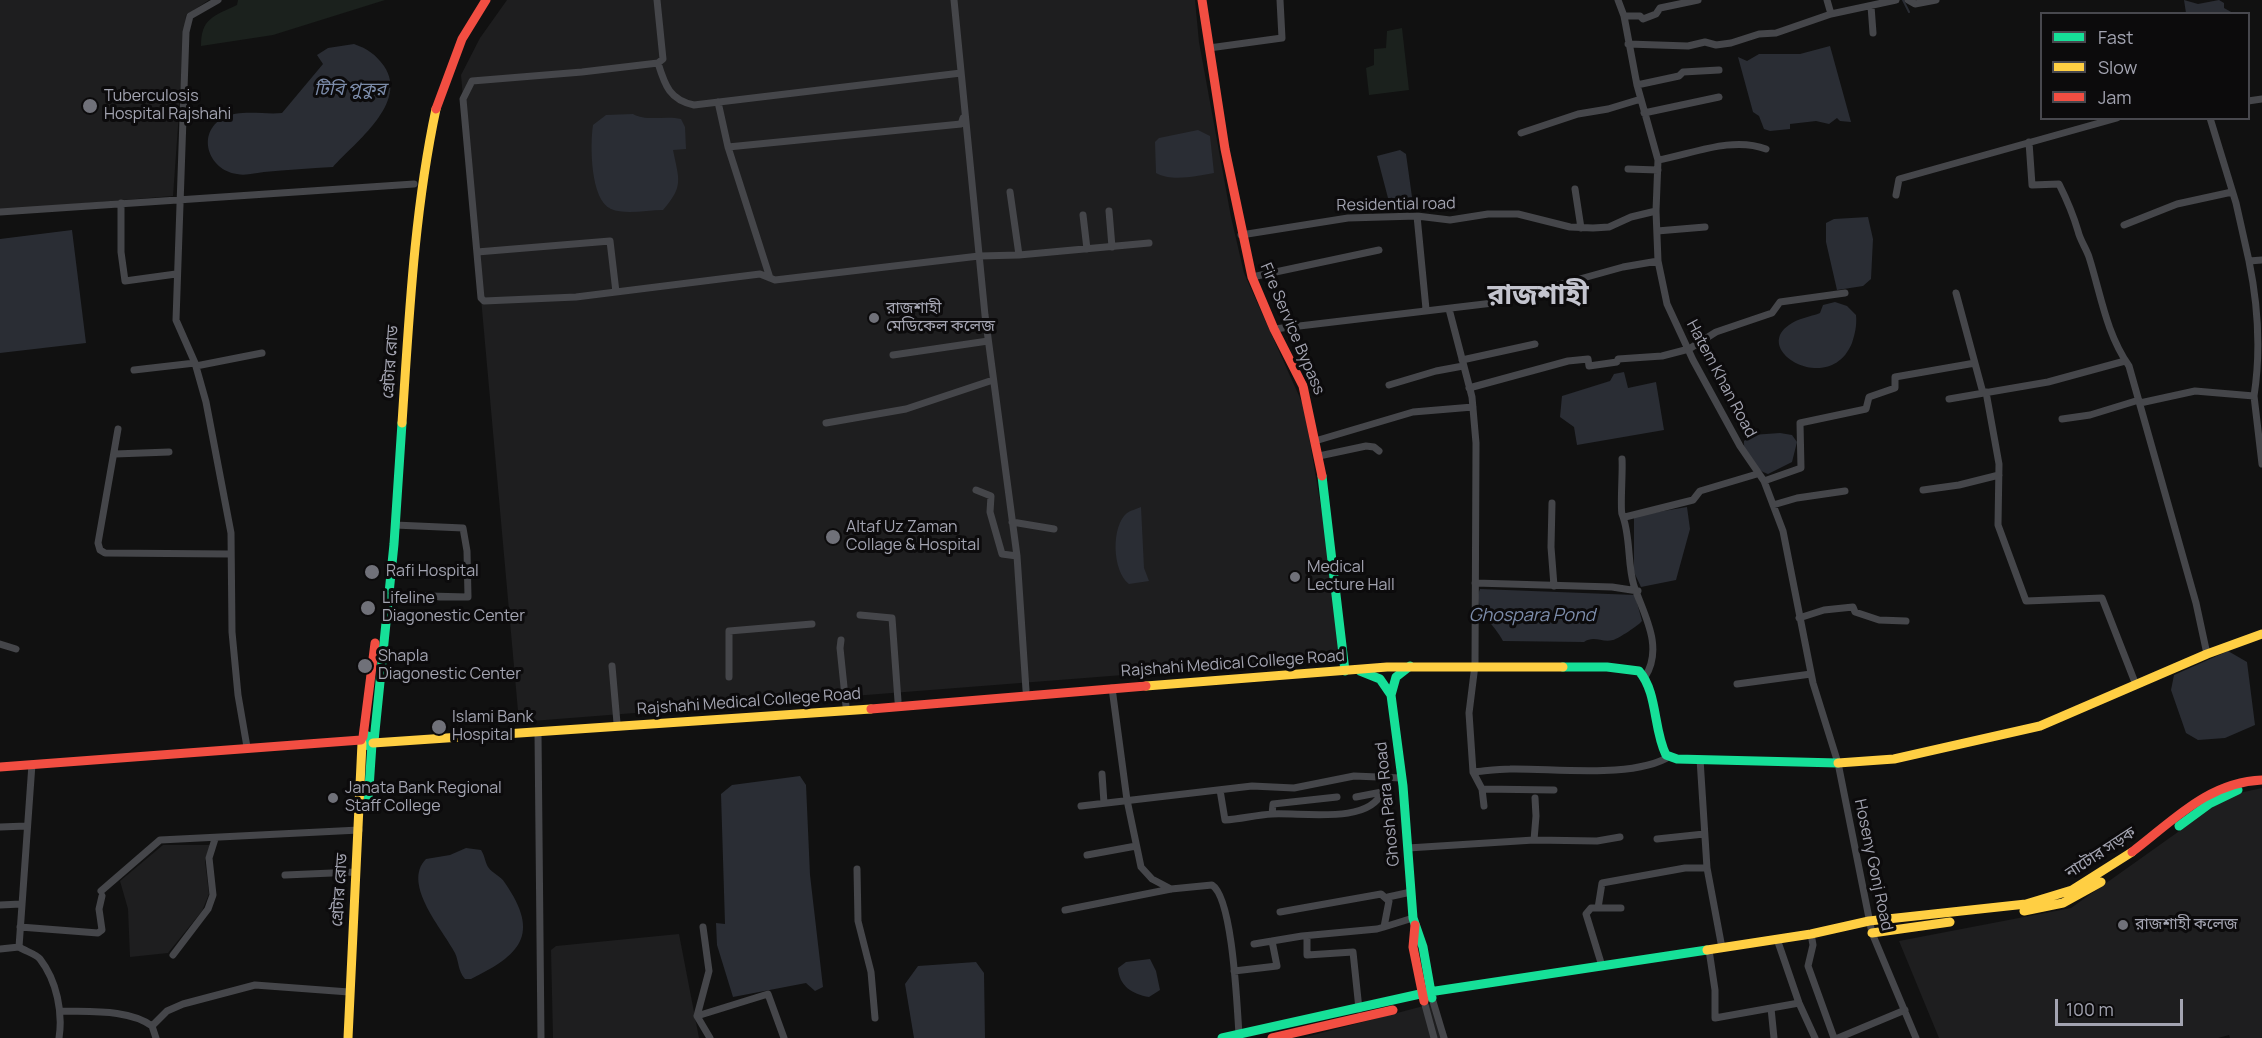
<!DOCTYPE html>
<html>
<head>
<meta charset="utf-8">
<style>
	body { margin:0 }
	#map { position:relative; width:2262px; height:1038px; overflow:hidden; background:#111; font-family:Manrope,sans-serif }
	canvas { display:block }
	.legend { position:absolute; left:2040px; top:12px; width:210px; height:108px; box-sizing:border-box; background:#0c0b0c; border:2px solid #48484e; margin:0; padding:8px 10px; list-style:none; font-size:18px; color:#a3a4b1 }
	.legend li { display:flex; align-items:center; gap:12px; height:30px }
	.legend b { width:30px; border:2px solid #48484e }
	.scale { position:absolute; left:2055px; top:999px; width:128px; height:27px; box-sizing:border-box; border:3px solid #a3a4b1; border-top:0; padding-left:8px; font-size:18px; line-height:21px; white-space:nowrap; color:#a3a4b1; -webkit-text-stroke:4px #0c0b0c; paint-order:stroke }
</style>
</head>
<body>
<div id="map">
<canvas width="2262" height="1038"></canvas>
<ul class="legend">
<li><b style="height:8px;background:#16e098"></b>Fast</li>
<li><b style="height:8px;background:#ffcf43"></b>Slow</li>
<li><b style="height:8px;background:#f24e42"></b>Jam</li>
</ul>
<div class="scale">100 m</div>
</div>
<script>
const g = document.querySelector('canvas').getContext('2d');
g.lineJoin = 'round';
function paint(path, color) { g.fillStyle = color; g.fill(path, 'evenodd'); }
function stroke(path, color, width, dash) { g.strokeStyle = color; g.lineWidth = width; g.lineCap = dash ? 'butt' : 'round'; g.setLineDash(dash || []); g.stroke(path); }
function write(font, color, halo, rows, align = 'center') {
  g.font = font + ' Manrope,"Noto Sans Bengali",sans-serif'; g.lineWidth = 6; g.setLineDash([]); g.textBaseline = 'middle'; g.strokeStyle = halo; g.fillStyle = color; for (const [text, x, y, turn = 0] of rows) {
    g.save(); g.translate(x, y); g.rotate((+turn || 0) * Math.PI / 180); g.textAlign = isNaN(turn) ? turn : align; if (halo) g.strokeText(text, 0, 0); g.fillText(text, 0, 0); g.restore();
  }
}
const built = new Path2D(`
	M0,0H209L186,15L173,196L0,210Z
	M507,0H1195L1199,42L1231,217L1244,273L1304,407L1344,644L1338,652L1329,659L519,722L461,75L480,38Z
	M2262,788V1038H2230L2229,1035L2218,1038H1939L1899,941L2071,908L2230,795Z
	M163,845H210L205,861L209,894L202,911L168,953L130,957L128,909L120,881Z
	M679,934L699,1038H553L551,950L556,946Z
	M1435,1003L1448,1038H1302Z`);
const green = new Path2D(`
	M238,0H385L273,35L201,46C201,18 214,16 237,5Z
	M1402,28L1409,90L1369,95L1366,68L1374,65V49L1386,48L1387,31Z`);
const water = new Path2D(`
	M2184,0L2198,4L2219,0L2224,3V8L2233,13H2186Z
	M354,44C368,49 375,54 384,66C409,103 355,142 333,167C310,168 287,170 264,172C256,173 245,176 237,174C208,170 196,133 223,118C239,109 265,115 282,113L323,64L317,55L328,48Z
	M1830,46L1851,122L1840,121L1837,118L1829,124L1816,121L1790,124V129L1770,131L1764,129L1759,116L1753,112L1738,57L1747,61L1759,54H1800Z
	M633,114C647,122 666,115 681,119L685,127L686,149L673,150C679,180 684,186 663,210C647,210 625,215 611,209C590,200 590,144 593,125L606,115Z
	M1198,130L1210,136L1214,173C1197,176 1172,182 1156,173L1155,142L1159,138Z
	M1400,150L1406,154L1412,197L1405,205H1393L1388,198L1377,156Z
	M1868,217L1873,239L1871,279L1863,286L1837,290L1826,242V223L1834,219Z
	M72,230L86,343L0,353V239Z
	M1835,302L1847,306L1856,315C1857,325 1855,334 1852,343C1830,397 1751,351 1789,325C1798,318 1810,317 1820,313L1823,305Z
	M1624,372L1628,388L1656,382L1664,430L1577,445L1574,427L1560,417L1562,396L1610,381L1614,374Z
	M1780,433L1792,435L1797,442L1792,462L1768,474C1755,470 1743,454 1744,441L1752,435Z
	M1141,507L1144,568L1149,581L1129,584C1112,571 1111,526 1127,513C1131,510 1137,509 1141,507Z
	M1687,507L1690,529L1676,580L1641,587L1634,572V516Z
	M1480,589L1635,595L1642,621C1639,625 1618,639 1613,640C1602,643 1594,635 1584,642L1503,641C1496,626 1471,607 1480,589Z
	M2228,651L2247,662L2255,725L2225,738L2198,740L2186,733L2171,690L2174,675Z
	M800,776L806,785L810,875L823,987L815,991L806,983L733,997L717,945L716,923L725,924L721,794L732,785Z
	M466,848L481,850C485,856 485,862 488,867C493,874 501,876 505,883C541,935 520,955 471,979H465C458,971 459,962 455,953C444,931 401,884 426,859L450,855Z
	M1150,959L1156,971L1160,990L1149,997C1132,994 1119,986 1118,968L1126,962Z
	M976,962L984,973L985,1038H914L905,984L918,966Z`);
const stream = new Path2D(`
	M1903,0L1909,12`);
const street = new Path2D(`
	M218,0L190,16L186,32L176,320L195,363L206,402L231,533L232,632L238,695L247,747
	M657,0L663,59L658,63L582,72L472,81L463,99L481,298L484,301L576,297L760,274L775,280L979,256L1019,255L1149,243
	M954,0L985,315L1017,556L1026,690
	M1618,0L1624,16L1637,85L1658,160L1656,211L1658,261L1667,304L1693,360L1740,446L1764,481L1783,531L1813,683L1838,763L1872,933L1916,1038
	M1827,0L1831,14
	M1908,0L1915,4L1936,0
	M1871,6L1873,33
	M1624,16H1640L1643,19L1656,14L1660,8L1698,0
	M1628,44L1688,46L1705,42L1716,45L1731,43L1759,34L1776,33L1831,14L1896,0
	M1209,48L1282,38L1280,0
	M658,63C665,86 670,100 694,105L961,73
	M1637,85L1679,76L1683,72L1719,70
	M2248,101L2262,99
	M718,102L728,147L770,278
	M1644,113L1719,97
	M2210,118L2236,203L2249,261L2262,260
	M1521,133L1578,114L1608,109L1641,99
	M2029,142L2032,185L2059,184C2067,200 2073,214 2078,231C2080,240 2086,248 2089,257C2101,295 2106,333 2129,366L2196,603L2207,654
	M728,147L961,124L963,118
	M1658,160C1692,154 1732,136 1766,149
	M1628,169L1658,170
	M1575,189L1581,228
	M1010,192L1019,255
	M1896,195L1899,179L2117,118
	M121,203V252L125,281L176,274
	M1109,211L1112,247
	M0,212L414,184
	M1083,215L1087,249
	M1417,216L1426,309
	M2124,225L2177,204L2232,192
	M1657,231L1705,227
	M1241,235L1348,218L1417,216L1450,220L1488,214H1518L1570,227L1593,228L1609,227L1631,217L1656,211
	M477,252L610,241L616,292
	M1252,277L1379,250
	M1956,293L1983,393
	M1449,309L1472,397L1476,443L1475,665L1469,713L1473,772L1482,789L1484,806
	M1274,329L1493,303L1623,267L1658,261
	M893,355L988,341
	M1462,360L1535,344
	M196,366L262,353
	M134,370L195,363
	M1389,385L1436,371L1463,366
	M1469,388L1568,361L1588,359L1589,366L1617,362L1618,359L1662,356L1689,349L1716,332L1772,313L1780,302L1845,293
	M1986,392L1999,464L1998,525L2026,601L2102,598L2136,685
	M2254,396L2262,464
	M1949,399L2048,382L2125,361
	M2140,403L2195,391L2254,396C2261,351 2258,305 2249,261
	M2062,419L2090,415L2139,400
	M826,423L906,409L993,380
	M118,429L98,543L100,550L105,553L229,554
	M1315,441L1413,412L1473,407
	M115,454L169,452
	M1319,456L1366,446L1374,447L1379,451
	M1622,459C1623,469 1620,508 1622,514C1631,536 1627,563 1634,586C1644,615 1664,647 1645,677
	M1764,481L1801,468L1800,423L1866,409L1869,397L1895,388V377L1975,363
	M976,490L991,496L990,512L1002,554L1017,556
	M1923,490L1959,485L1999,475
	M1552,503L1551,547L1554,586
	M1773,505L1797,498L1845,491
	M1625,517L1693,500L1700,491L1757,474
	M1012,522L1054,529
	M395,525L463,528L467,551L468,597
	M1475,583L1612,587L1638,591
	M388,595L468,597H439
	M860,615L892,618L898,701
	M1799,618L1824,610L1853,607L1855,612L1879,620L1906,621
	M841,640L840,648L846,706
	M0,644L16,649
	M612,666L617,723
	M729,677V631L812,624
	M1737,684L1811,674
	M1112,688L1127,800L1141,867L1152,879L1171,889
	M538,733L541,1038
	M1700,759L1707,868L1722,948
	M32,764L19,947C25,951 36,954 40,959C57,981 63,1013 59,1038
	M1473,772C1485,771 1498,769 1510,769C1553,768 1635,779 1670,756
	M1102,774L1104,803
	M1482,789L1554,790
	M1220,790L1225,820C1241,819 1256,815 1272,814C1300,812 1369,825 1382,792L1356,797
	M1081,806L1252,786L1294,788L1354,776L1402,778
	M1272,814L1273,804L1337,797
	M0,827L26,826
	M1657,839L1704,834
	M1534,840L1536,816L1535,798
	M1408,848L1534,840L1597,841L1620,837
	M1087,855L1136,846
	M857,869L858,921L871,972L875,1018
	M285,875L356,872
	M101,891L160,840L359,830
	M1388,897L1411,892
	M0,905L21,904
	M1598,908L1602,883L1685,868H1707
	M1065,910L1171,889L1212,885C1233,898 1237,1008 1239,1034
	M20,927L98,933L102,930L99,909L102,896
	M703,927L709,971L697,1016L710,1038
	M1384,927L1413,918
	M1811,934L1813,945L1808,966L1834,1038
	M1307,936V955L1353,952L1359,1009
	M1777,939L1799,1003L1815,1038
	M1254,944L1302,936L1377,929L1384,927L1389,901L1381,894L1280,912
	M0,949L19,947
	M1709,950L1715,990V1018L1799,1003
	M173,955L208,909L213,895L209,858L215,839
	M1602,966L1586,914L1591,908H1621
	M1234,971L1277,966L1272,941
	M1432,998L1444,1038
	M1424,1001L1434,1038
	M1771,1008L1774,1038
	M62,1011C90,1012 129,1009 152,1026L156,1038
	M697,1016L768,994L784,1038
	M152,1026L167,1011L183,1004L255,985L349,992
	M1838,1038L1905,1010`);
const fast = new Path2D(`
	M1322,476L1345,671
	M1563,667H1607L1639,671C1658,693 1653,729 1666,755L1677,759L1838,763
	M1360,671L1380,679L1391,695L1403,786L1413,918L1423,947L1432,998
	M1391,695L1396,677L1410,666
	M373,738L365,735L362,743L369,746L374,741L394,544L402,423
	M368,803L372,744
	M2179,826L2209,804L2238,790
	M1222,1038L1429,992L1707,950`);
const slow = new Path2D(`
	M402,423C409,319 414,212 436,109
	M1146,686L1387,667H1563
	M373,743L871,709
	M1838,763L1894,759L2040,726L2207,654L2262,634
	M2024,911L2063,903L2101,882
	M1872,933L1950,922
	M1707,950L1811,934L1869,921L2026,904L2072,890L2132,852
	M348,1038L362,743`);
const jam = new Path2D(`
	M1202,0L1225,149L1252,277L1274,329L1303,386L1322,476
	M436,109L462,39L486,0
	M871,709L1146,686
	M363,737L375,643
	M0,767L361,740
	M2132,852C2173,821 2208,782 2262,780
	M1415,925L1413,947L1424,1001
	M1272,1038L1393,1010`);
const markers = [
	[90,106,8,"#707179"],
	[874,318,6,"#707179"],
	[833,537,8,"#707179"],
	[372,572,8,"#707179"],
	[1295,577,6,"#707179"],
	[368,608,8,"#707179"],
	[365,666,8,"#707179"],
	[439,727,8,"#707179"],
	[333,798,6,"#707179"],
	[2123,925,6,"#707179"]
];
const poiNames = [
	["Tuberculosis",104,97],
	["Hospital Rajshahi",104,115],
	["রাজশাহী",886,309],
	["মেডিকেল কলেজ",886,327],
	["Altaf Uz Zaman",846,528],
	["Collage & Hospital",846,546],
	["Medical",1307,568],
	["Lecture Hall",1307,586],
	["Rafi Hospital",386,572],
	["Lifeline",382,599],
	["Diagonestic Center",382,617],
	["Shapla",378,657],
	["Diagonestic Center",378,675],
	["Islami Bank",452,718],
	["Hospital",452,736],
	["Janata Bank Regional",345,789],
	["Staff College",345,807],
	["রাজশাহী কলেজ",2135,925]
];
const streetNames = [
	["Residential road",1396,205,-1],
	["Fire Service Bypass",1292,329,67],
	["গ্রেটার রোড",391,362,-86],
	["Hatem Khan Road",1721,379,62],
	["Rajshahi Medical College Road",1233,664,-4],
	["Rajshahi Medical College Road",749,702,-4],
	["Ghosh Para Road",1388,804,-96],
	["নাটোর সড়ক",2101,853,-33],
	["Hoseny Gonj Road",1873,865,78],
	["গ্রেটার রোড",340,890,-86]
];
const waterNames = [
	["টিবি পুকুর",350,90],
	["Ghospara Pond",1532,616]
];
const townNames = [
	["রাজশাহী",1538,296]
];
paint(built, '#1e1e1f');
paint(green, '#1b211d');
paint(water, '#2a2d34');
stroke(stream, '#2a2d34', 2);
stroke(street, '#45464a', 7);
stroke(fast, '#16e098', 9);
stroke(slow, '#ffcf43', 9);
stroke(jam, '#f24e42', 9);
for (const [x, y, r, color] of markers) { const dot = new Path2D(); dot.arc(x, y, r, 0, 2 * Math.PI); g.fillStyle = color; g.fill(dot); stroke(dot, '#0c0b0c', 2); }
write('16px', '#a3a4b1', '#0c0b0c', poiNames, 'left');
write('16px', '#a3a4b1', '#0c0b0c', streetNames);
write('italic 18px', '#7c8caa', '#0c0b0c', waterNames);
write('bold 28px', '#c3c4ce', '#0c0b0c', townNames);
</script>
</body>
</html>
